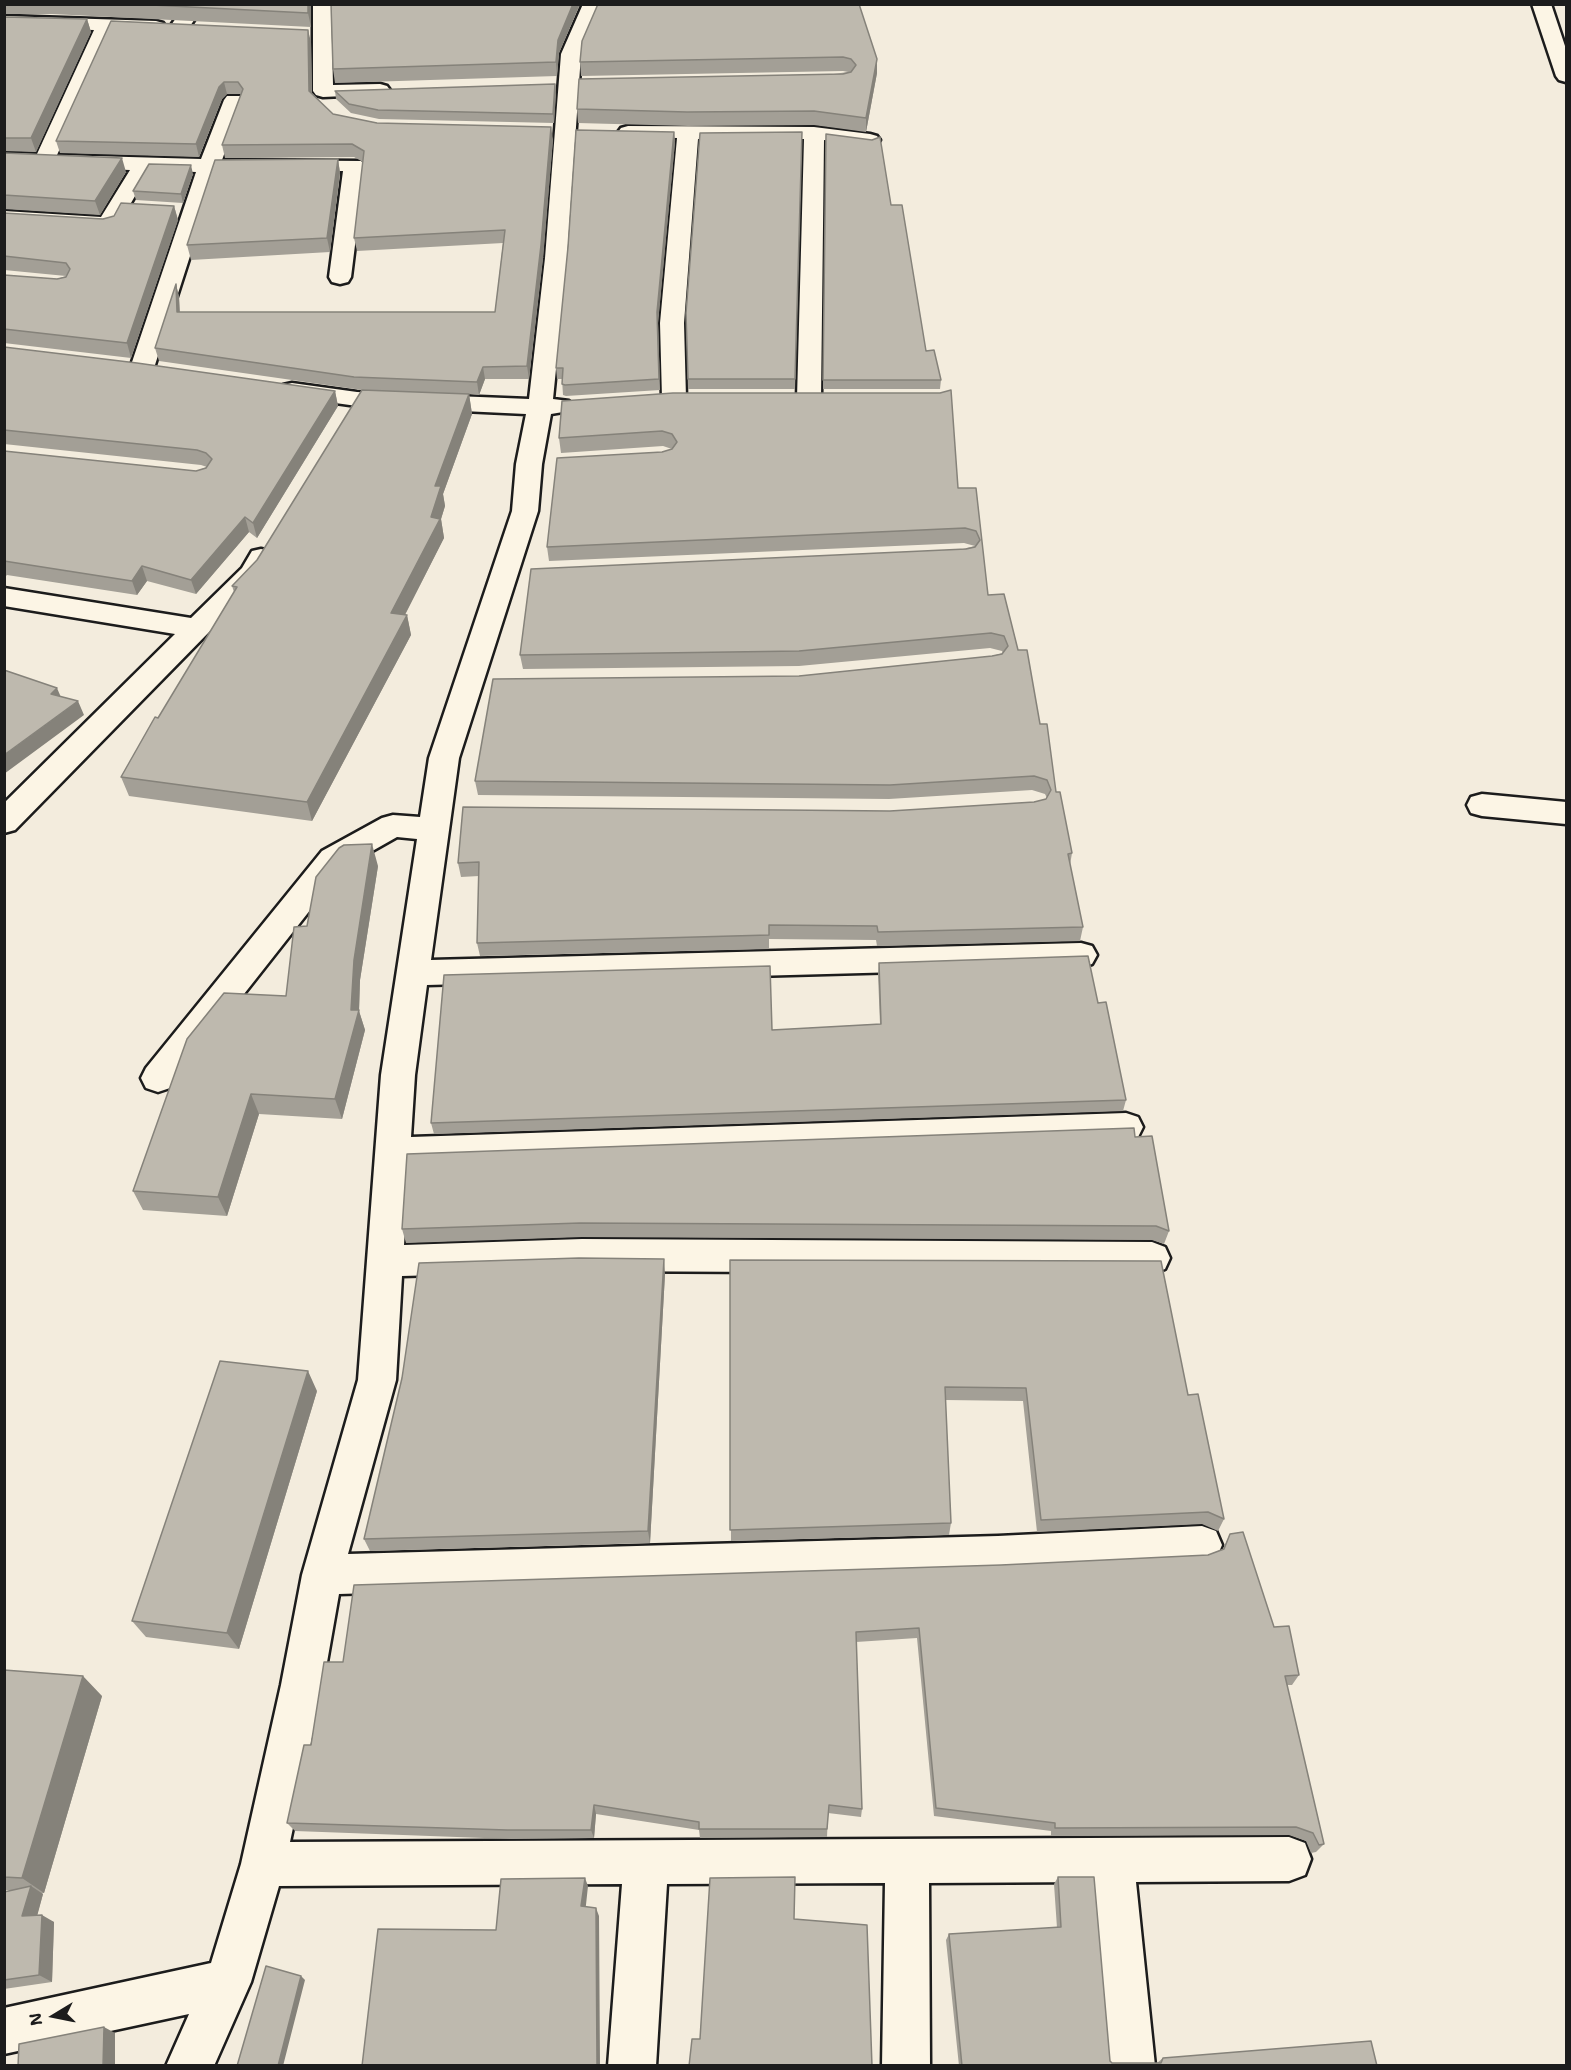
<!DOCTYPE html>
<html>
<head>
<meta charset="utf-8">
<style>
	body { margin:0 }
	#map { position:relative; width:1571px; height:2070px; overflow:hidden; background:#f3ecdd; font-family:"Shantell Sans",sans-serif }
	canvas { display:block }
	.frame { position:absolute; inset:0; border:6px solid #1c1c1c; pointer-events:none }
	.north { position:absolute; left:24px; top:1986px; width:60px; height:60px; -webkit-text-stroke:4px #fcf5e5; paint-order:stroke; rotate:260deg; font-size:16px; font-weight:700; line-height:24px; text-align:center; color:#1c1c1c }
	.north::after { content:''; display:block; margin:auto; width:21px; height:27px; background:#1c1c1c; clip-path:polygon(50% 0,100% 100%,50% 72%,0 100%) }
</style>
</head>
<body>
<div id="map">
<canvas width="1571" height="2070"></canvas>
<div class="frame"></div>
<div class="north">N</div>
</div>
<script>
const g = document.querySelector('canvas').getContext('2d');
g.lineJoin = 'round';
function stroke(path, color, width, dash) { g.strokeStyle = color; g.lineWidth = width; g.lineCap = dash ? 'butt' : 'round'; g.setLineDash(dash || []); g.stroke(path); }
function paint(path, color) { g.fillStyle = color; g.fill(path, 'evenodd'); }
const street = new Path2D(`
	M186,4H205L186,32H172L169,28Z
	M313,4H331L333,85L380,84L387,86L390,90L387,94L323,97L316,95L313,91Z
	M583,4H602L581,54L567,258L553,399L569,401L572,406L569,411L551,414L542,464L538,511L459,758L431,960L1081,943L1092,946L1097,955L1092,964L1081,967L427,985L415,1075L411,1137L1126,1113L1138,1117L1143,1127L1138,1137L1126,1141L409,1166L404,1245L582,1239L1152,1242L1165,1247L1170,1258L1165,1269L1152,1274L582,1271L402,1276L396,1380L348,1554L998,1536L1202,1526L1216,1531L1222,1545L1216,1559L1202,1564L998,1574L339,1594L323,1685L290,1842L1289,1837L1305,1843L1311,1859L1305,1875L1289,1881L1136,1882L1155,2066H1107L1092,1882L929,1883L930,2066H882L885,1883L667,1884L656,2066H608L622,1884L279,1886L251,1982L214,2066H166L189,2014L4,2054V2008L211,1963L241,1864L281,1685L302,1575L358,1380L381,1075L417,839L397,837L344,867L170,1088L158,1092L146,1088L141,1078L146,1068L322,851L382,818L393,815L420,817L429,758L512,511L516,464L526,414L357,406L292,397L283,395L280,390L283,385L292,383L357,392L529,399L545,258L561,54Z
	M1532,4H1551L1566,49V82L1559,80L1556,76Z
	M4,16L156,21L163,23L166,27L163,31L156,33L113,31L57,155L201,159L224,100L227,96H241L244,100L222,160L361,161L365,165L351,277L348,282L340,284L332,282L329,277L343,171L217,172L154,368L150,373L142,375L134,373L130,368L196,172L150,170L116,229L108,231L4,225V211L101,217L130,170L4,165V153L37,154L94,30L4,28Z
	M628,126L814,127L870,134L877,136L880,140L877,144L870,146L824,140L821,398L818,403L809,405L800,403L797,398L804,139H698L684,323L686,398L683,403L674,405L665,403L662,398L660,323L677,138L621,136L618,132L621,128Z
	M261,549L270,551L274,557L261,579L15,830L4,833V803L175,634L4,606V588L191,618L242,568L252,551Z
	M1482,794L1566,802V824L1482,816L1471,813L1467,805L1471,797Z`);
const wall = new Path2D(`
	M4,4H311V27L52,14H4Z
	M331,4H580L559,53L557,76L335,83L333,69Z
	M859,4L877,73L866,132L814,125L688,126L578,123L577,109L848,72L843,71L581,76L580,62Z
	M4,17L87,19L91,32L36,152L4,151Z
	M311,42L312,93L333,114L377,123L553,139L543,258L529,379H485L479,395L469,394L472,414L443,494L445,506L441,519L444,538L405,615H407L411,635L312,821L129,796L121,777L158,718L234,592L232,586L257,560L362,390L159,361L155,348L176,284L179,297L180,312H495L503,243L357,251L354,238L363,162L354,157L225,158L222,145L241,94H227L222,99L199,157L60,153L56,141Z
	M555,84L556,92L554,123L379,119L351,113L336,99L335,91Z
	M674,132L675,142L658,323L660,390L566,396L563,395L562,379H557L556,368Z
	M802,132L795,389H688L686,313Z
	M826,134L891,205L926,351L941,380L940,389H823Z
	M4,153L126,172L100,215L4,209Z
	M338,159L340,173L330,252L191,260L187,245Z
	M193,174L183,203L136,200L133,191Z
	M174,206L178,220L131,358L4,343V275L57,279L66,276L4,270V213L103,219Z
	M4,347L335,391L338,406L257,538L249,532L196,594L147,581L137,595L7,575L4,578V451L196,471L207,467L201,465L4,444Z
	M562,401L958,488H976L988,595L1018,650L1040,724L1056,792L1072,853L1070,865L1083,927L1080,941L877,946L876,940L769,939V949L480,956L477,943L479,876L461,877L458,863L890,811L1034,802L1046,799L1047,798L1045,794L1032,790L889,799L478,795L475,781L799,676L992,656L1003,653L1002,651L990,648L799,666L523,669L520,655L975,546L964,543L549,561L547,547L662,452L672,449L663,446L561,453L559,438Z
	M378,866L360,980L359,1011L365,1030L342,1119L259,1114L227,1216L143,1210L133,1191L286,996L307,926Z
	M879,963L1098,1003L1126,1100L1123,1111L434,1134L431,1123L772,1030L880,1024L878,975Z
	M1135,1137L1169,1231L1164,1244L1152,1240L582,1237L406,1243L402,1229Z
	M730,1260L1188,1395L1224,1519L1218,1531L1202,1524L1037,1532L1023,1401L945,1400L951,1523L949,1535L731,1541Z
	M665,1274L650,1543L370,1551L364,1539Z
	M317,1391L239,1649L146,1637L132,1621Z
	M1230,1534L1274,1627L1299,1675L1292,1685H1287L1324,1844L1316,1852L1311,1853L1306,1841L1289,1835L1051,1836V1831L934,1816L917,1638L856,1642L862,1809L861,1817L828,1813L827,1837L700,1838L699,1830L596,1814L594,1838L511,1839L295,1831L287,1823L311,1745L343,1662L1001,1565L1208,1555L1223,1549Z
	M4,1670L102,1696L44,1893H42L43,1894L37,1915L54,1922L52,1982L4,1989V1892L12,1890H4Z
	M1058,1877L1110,2061L1112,2063H1157L1163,2058L1377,2066H959L946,1940L949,1934L1057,1928L1054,1884Z`);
const shadedWall = new Path2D(`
	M308,4H311V27L308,13Z
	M573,4H580L559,53L557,76L556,62L558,40Z
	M87,19L91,32L36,152L31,138Z
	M308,30L311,42L312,103L309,91Z
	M877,59V73L866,132V118Z
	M224,82L227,94L222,99L199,157L196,144L219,87Z
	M555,84L556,92L554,123L553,114Z
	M551,127L553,139L543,258L529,379L527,366Z
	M674,132L675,142L658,323L660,390L657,312Z
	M122,158L126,172L100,215L95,201Z
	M338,159L340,173L330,252L327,238Z
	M191,165L193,174L183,203L181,194Z
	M174,206L178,220L131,358L127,343Z
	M176,284L179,297L180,325L177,312Z
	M483,367L485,379L479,395L477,382Z
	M335,391L338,406L257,538L253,523Z
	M469,394L472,414L443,494L445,506L441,519L444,538L396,632L391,613L431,517L435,486Z
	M245,517L249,532L196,594L191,580Z
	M142,566L147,581L137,595L132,581Z
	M407,615L411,635L312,821L307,802Z
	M57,688L63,702L51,694Z
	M78,701L84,715L4,774V755Z
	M372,844L378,866L360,980L359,1011L365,1030L342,1119L335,1099L351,1010L354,960Z
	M251,1094L259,1114L227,1216L218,1197Z
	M664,1259L665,1274L650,1543L648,1531Z
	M308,1371L317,1391L239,1649L227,1633Z
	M83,1676L102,1696L44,1893L22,1878Z
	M594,1805L596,1814L594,1838L591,1830Z
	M585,1878L588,1886L585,1914L581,1906Z
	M31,1886L43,1894L35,1924L22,1916Z
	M596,1908L599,1916L600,2066H597Z
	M42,1915L54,1922L52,1982L39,1975Z
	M301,1976L305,1980L283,2066H278Z
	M104,2027L115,2033V2066H103Z`);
const building = new Path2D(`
	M132,4H308V13Z
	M331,4H573L558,40L556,62L333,69Z
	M598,4H859L877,59L866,118L814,111L687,112L577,109L579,79L843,74L851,72L856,65L851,59L843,57L580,62L582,41Z
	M4,17L87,19L31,138H4Z
	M111,21L308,30L309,91L333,114L377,123L551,127L541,245L527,366L483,367L477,382L354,377L155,348L176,284L177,312H495L505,230L354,238L364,151L352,144L222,145L243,89L238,82H224L219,87L196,144L56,141Z
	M555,84L553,114L378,110L349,104L335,91Z
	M576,130L674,132L657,312L659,379L565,385L562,384L563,368H556L568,247Z
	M802,132L795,379H688L686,313L700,133Z
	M826,134L872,140L880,137L891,205H902L926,351L934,350L941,380H823Z
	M4,153L122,158L95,201L4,195Z
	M338,159L327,238L187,245L215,160Z
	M149,164L191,165L181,194L133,191Z
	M121,203L174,206L127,343L4,329V275L57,279L66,277L70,269L66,263L4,256V213L103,219L114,216Z
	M4,347L137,363L335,391L253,523L245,517L191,580L142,566L132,581L4,561V451L196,471L206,468L212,459L206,453L197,450L4,430Z
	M362,390L469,394L435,486H441L431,517L440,519L391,613L407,615L307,802L121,777L155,717L158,718L237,587L232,586L257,560Z
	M951,390L958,488H976L988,595L1004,594L1018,650H1027L1040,724H1047L1056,792H1060L1072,853L1068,854L1083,927L878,932L877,926L769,925V935L477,943L479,862L458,863L463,807L890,811L1034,802L1046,799L1051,790L1047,780L1034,776L890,785L475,781L493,679L799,676L992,656L1002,654L1008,646L1004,636L991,633L799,651L520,655L531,569L966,549L975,547L980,540L976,531L965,528L547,547L557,458L662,452L672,449L677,442L672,434L662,431L559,438L562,401L673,393H940Z
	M4,670L57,688L51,694L78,701L4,755Z
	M372,844L354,960L351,1010H359L335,1099L251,1094L218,1197L133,1191L187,1039L224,993L286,996L294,927L307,926L316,877L339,848L344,845Z
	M1088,956L1098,1003L1106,1002L1126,1100L431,1123L444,975L770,966L772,1030L881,1024L879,963Z
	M1134,1128L1135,1137L1152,1136L1169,1231L1156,1226L580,1223L402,1229L407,1154Z
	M579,1258L664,1259L648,1531L364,1539L402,1378L419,1263Z
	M730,1260L1161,1261L1188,1395L1198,1394L1224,1519L1208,1512L1041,1520L1026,1388L945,1387L951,1523L730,1530Z
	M220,1361L308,1371L227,1633L132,1621Z
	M1243,1532L1274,1627L1289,1626L1299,1675L1285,1676L1324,1844L1319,1845L1313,1833L1296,1827L1055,1828V1823L936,1808L919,1628L856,1632L862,1809L829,1805L827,1829H699V1822L594,1805L591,1830H507L287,1823L304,1745H311L324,1662H343L354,1585L1001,1565L1208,1555L1224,1549L1230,1534Z
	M4,1670L83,1676L22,1878L4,1877Z
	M795,1877L794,1919L867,1925L872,2066H689L692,2039H700L710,1878Z
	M1058,1877H1094L1110,2061L1112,2063H1161L1163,2058L1371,2041L1377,2066H962L949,1934L1061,1927Z
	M585,1878L581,1906L596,1908L597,2066H362L378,1929L496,1930L501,1879Z
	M31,1886L22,1916L42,1915L39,1975L4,1980V1892Z
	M266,1966L301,1976L278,2066H237Z
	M104,2027L103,2066H18L19,2044Z`);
stroke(street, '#1c1c1c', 5);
paint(street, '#fcf5e5');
paint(wall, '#a39f96');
paint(shadedWall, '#85827a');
paint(building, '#beb9ae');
stroke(building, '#85827a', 1.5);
</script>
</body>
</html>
